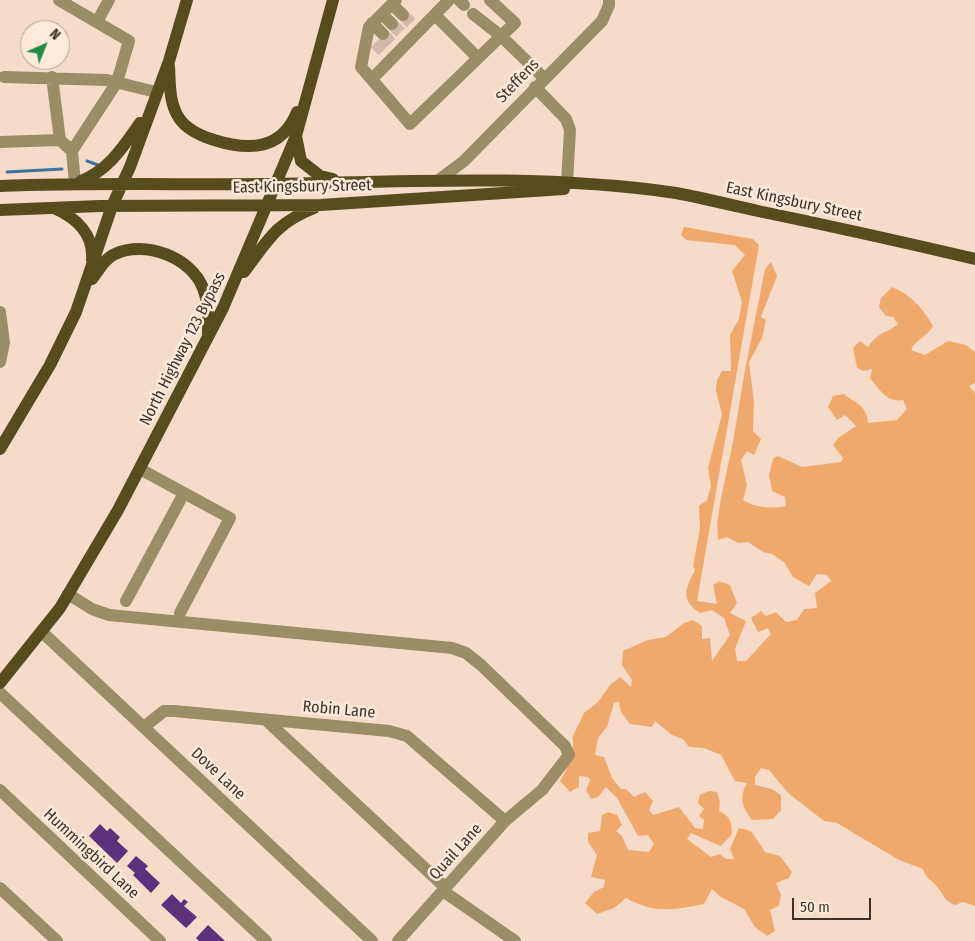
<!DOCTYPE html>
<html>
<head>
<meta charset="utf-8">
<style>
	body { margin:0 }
	#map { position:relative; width:975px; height:941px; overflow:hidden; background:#f6dcc8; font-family:"Fira Sans Condensed",sans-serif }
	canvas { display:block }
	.north { position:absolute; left:20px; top:20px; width:50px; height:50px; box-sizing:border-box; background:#ffeada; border:1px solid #b1a194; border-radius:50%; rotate:44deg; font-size:14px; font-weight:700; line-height:20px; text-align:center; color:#3d332b }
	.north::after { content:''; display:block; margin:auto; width:18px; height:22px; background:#248d44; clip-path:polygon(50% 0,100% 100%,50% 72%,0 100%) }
	.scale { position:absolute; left:792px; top:898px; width:79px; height:22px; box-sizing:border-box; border:2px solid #3d332b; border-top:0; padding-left:6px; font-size:15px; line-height:18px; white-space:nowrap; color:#3d332b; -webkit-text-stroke:4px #ffeada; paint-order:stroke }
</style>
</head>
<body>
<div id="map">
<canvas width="975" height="941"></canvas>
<div class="north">N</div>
<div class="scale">50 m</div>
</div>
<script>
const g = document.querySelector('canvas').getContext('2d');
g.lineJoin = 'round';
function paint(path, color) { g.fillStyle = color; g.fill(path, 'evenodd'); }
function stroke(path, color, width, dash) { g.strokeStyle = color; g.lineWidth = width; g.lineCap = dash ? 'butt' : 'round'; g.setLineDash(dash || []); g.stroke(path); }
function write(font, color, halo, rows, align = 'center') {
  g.font = font + ' "Fira Sans Condensed",sans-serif'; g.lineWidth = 5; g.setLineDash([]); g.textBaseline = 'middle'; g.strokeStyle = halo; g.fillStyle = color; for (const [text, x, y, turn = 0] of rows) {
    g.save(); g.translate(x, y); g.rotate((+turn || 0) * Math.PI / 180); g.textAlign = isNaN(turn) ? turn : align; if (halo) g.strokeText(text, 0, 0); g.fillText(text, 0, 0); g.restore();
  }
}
const green = new Path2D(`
	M684,227L753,239L759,245L697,601L717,604L713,585L719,581L730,585L737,603L730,613L746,621L735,649L737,661H746L771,634L768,628L758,632L751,618L761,611L766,616L776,612L786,622L797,620L804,609L817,608L815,593L831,581L827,575L817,574L809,586L793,577L784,562L772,554L763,552L748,542L738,543L727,537L718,540L717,524L721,498L733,442L745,370L765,269L771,262L777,276L761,317L766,320L762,338L749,362L754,402L753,431L761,439L754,455L747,451L741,460L747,485L743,500C756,508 771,509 786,506L785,497L772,491L769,475L773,459L778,456L802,467L841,462L843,458L833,445L838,438L856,426L845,415L837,420L828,407L833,396L844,394C857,405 866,404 868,423L897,420L907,409L903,400C887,403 879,389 870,378L872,369L864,371L857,368L853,348L860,341L868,347C879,331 886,334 898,324L893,317L886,316L879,307L881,298L892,287C911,295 922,307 933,326C927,337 916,339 911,350L925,355L948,341L966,345L975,352V383L969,386L975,393V906L963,902L955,905C942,899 946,897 938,888C932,880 926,879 923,869L899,860L837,823L824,821L788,793L769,770L761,768L755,777V785L772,789L781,795V810L773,819L752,820C742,807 739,798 747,783L735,781L721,755L704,748L689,747L683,739L672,735L655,721L652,727L630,724L621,712L619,702L614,703L607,727L598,738L595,755L604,757L612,778L621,789H626L634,797L645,792L653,801L649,810L653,815L679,807L695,828L703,829L704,820L699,816L704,809L698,803L700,795L709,791L717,792L720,802L719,811C730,816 732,822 732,834L721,846L691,833L687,839L711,857L720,854L726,859H734L730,849L739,828L751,831L765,852L780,856L792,872L789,878L776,883L781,895L779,906L770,910L775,931L767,936L755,927L744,909L721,897L712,889L704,904C672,910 655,914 626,898L614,908L597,914L585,903L594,892L604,887L605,880L591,877L597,855L588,842V833L600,831L602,815L608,812L617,815L622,825L616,831L622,836L628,850L649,852L654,844L648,835L638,836L617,798L606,787L598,797L591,799L586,790L590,780L588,777L579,776V787L570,792L560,781L566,771L573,748V736L584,713L598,702L610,685L620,677L631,687L632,680L622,665L623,651L648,640L666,637L684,623L693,620L702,626V639L710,638L712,661L730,635L724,618L712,610L700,613C680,600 685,589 695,570L693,566L700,528L699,506L707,500L711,486L708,468L722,414L716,391L717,380L722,371H731L730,335L739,319L742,302L732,271L745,255L735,245L686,240L681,235Z`);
const stream = new Path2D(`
	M87,161L98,165
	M7,172L62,169`);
const building = new Path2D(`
	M100,824L107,831L110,828L120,837L117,841L128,851L117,863L89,836Z
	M136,856L148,866L145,869L160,883L151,893L133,875L135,873L127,866Z
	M172,894L181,903L184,899L188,902L184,906L197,917L186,928L161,905Z
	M208,925L225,941H199L196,938Z`);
const minorTunnel = new Path2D(`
	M403,15L411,23
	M392,24L401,33
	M383,34L391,43
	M375,43L383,51`);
const minor = new Path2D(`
	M59,0L129,41L117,82L72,151L75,183
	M396,0L369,27L361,67L410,124L501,36L473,14
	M459,0L464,5
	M490,0L515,23L501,36L544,78
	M392,4L403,15
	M382,14L392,24
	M435,15L478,58
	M97,22L109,0
	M372,23L383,34
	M4,77L107,80L156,92
	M52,77L60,140L72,151
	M372,79L449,0
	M535,87L566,119L570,130L567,183
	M0,142L60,140
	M440,179L464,161L602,21L609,5V0
	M0,312L4,343L0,362
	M140,469L230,518L180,613
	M68,594L92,609L109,615L452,648L466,653L481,665L565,746L569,755L542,790L505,821L398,941
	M126,601L184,493
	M42,632L372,941
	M0,693L266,941
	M266,720L446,888
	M144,727L164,711H174L389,731L407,736L505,821
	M0,790L160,941
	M0,888L57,941
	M443,891L515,941`);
const major = new Path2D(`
	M169,66C170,84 169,103 179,118C187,130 201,136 214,140C249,151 282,150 297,112
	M296,136L301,161L320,176L333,179
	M81,181C109,170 123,147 140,123
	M0,186C107,182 214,186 321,183C439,180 558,176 676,193C703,198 731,205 758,211C831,226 903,242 975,259
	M54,208C77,218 94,235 92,260
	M0,210L100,206L321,205L564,189
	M244,272C268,240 276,223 314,208
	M92,279C99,270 105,258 115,254C145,240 191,257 203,288C209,303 208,318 208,334
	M0,449L50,365L76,312L112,206L130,167L169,61L187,0
	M0,683L60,608L118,510L223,308L296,136L333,0`);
const streetNames = [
	["Steffens",518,81,-46],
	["East Kingsbury Street",302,187,-1],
	["East Kingsbury Street",794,202,12],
	["North Highway 123 Bypass",183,349,-63],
	["Robin Lane",339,710,5],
	["Dove Lane",218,774,43],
	["Quail Lane",456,852,-48],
	["Hummingbird Lane",91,854,43]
];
paint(green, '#efa96d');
stroke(stream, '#3a749f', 3);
paint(building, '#5e307c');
stroke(minorTunnel, '#d1baa9', 12, [12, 6]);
stroke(minor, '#9b8e66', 12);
stroke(major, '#584b1e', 12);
write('16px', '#3d332b', '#ffeada', streetNames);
</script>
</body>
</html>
